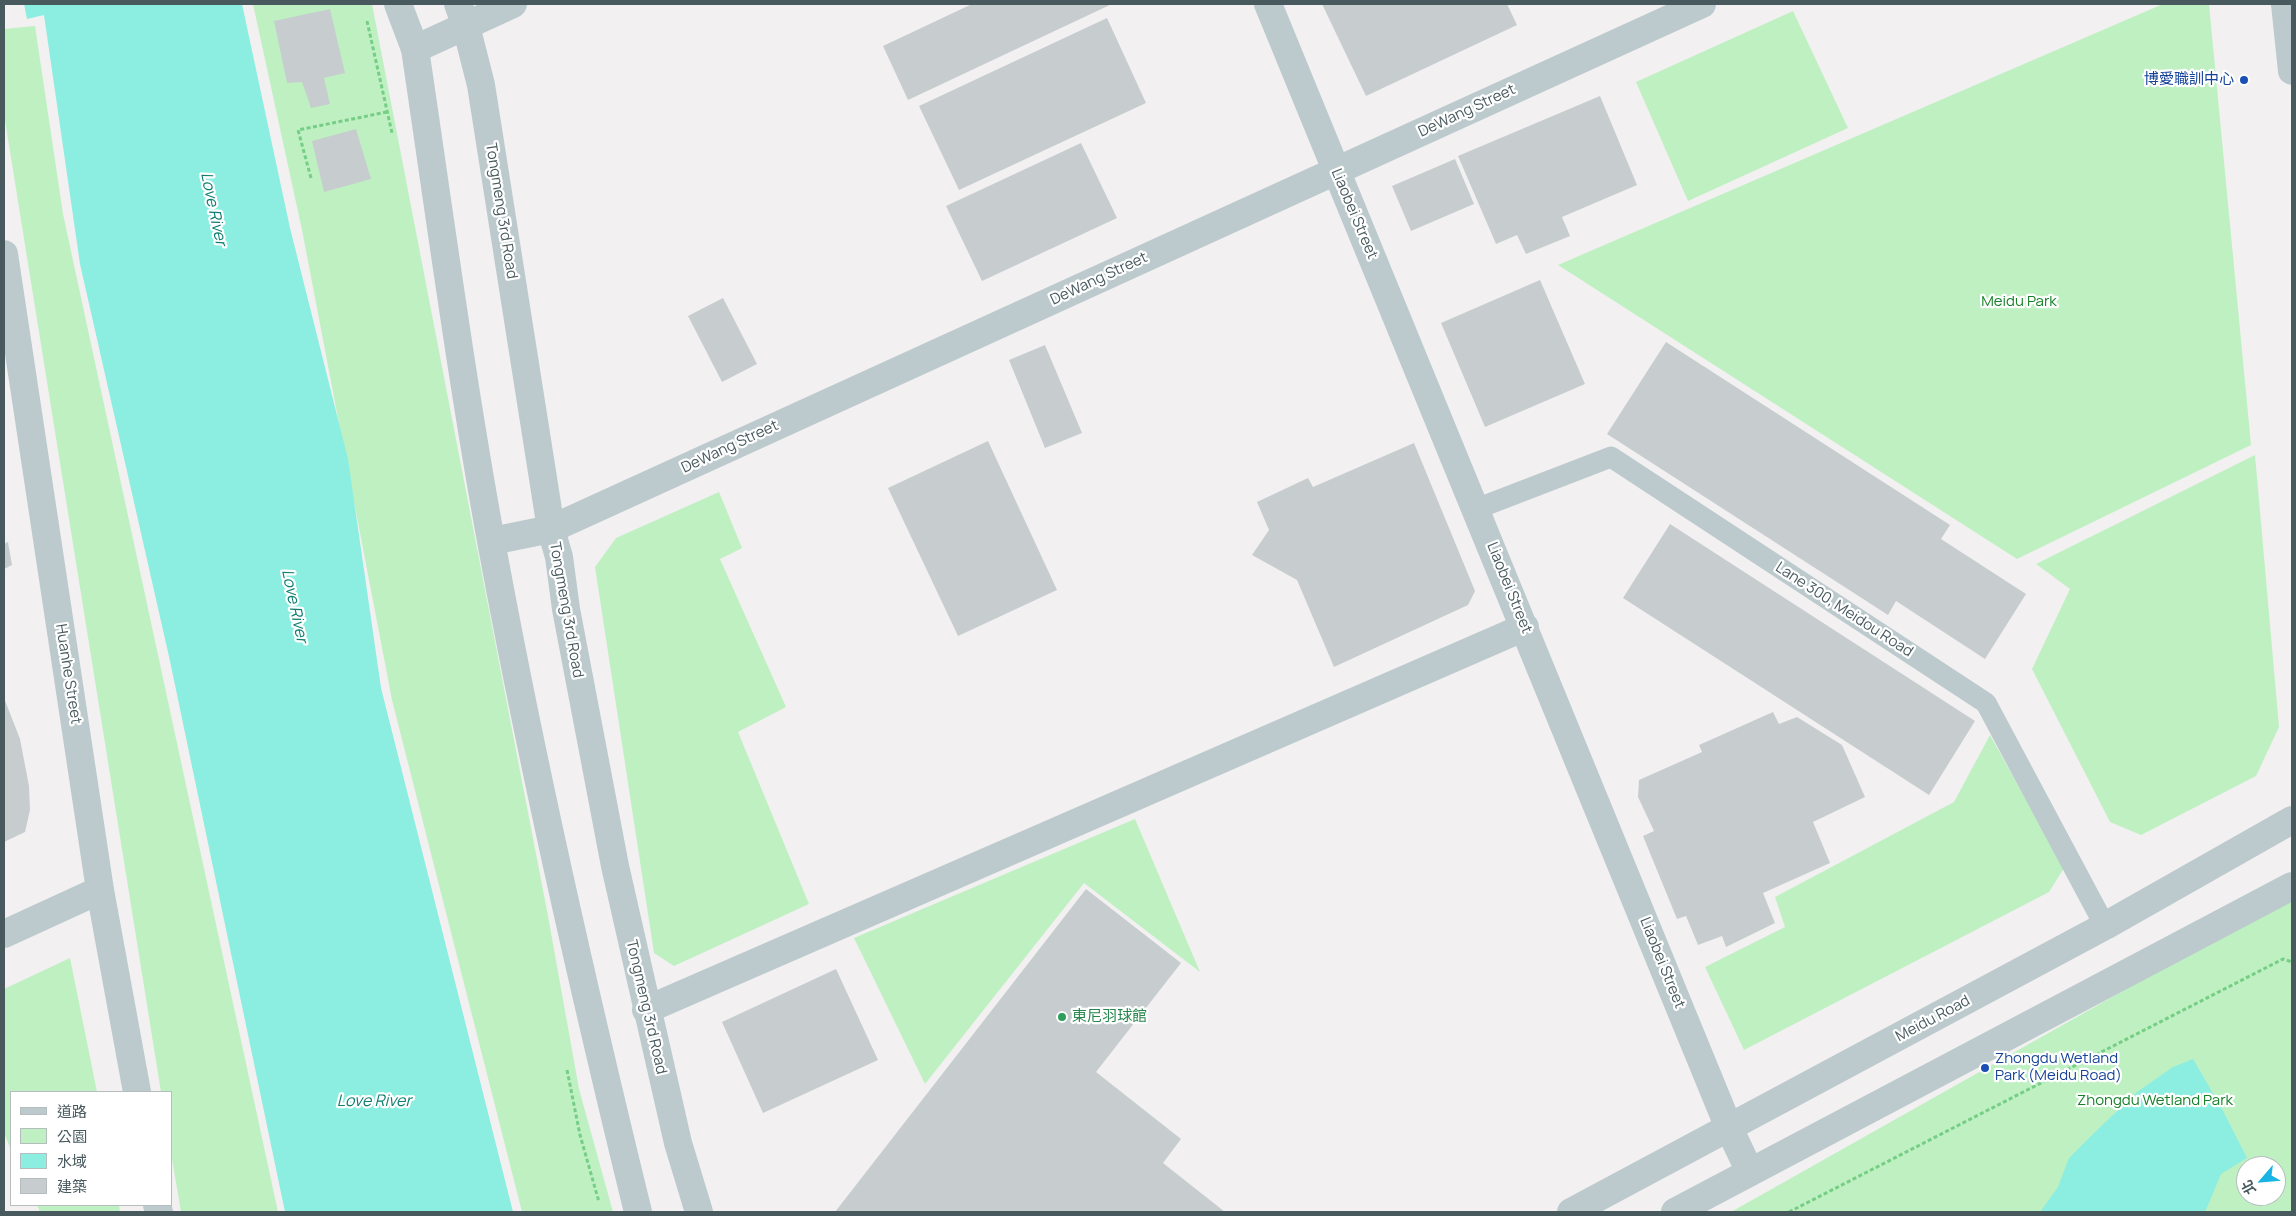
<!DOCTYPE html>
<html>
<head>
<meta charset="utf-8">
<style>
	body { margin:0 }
	#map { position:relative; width:2296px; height:1216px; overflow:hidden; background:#f2f0f1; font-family:Manrope,"Noto Sans TC",sans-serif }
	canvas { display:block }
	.frame { position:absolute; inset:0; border:5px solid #485a5e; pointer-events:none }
	.legend { position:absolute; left:10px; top:1091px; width:162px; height:115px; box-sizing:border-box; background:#fff; border:1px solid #b6bdbf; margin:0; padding:6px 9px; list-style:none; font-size:15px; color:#485a5e }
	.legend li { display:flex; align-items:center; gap:10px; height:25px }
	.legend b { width:25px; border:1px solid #b6bdbf }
	.north { position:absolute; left:2236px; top:1156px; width:50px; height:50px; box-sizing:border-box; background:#fff; border:1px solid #b6bdbf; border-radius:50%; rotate:243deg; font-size:14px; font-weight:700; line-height:20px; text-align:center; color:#485a5e }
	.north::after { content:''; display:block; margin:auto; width:18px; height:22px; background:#19b4e4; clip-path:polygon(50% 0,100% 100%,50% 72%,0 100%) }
</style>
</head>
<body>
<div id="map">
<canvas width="2296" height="1216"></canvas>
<div class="frame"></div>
<ul class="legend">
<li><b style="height:6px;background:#bccacd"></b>道路</li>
<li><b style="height:14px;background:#bff0c2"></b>公園</li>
<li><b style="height:14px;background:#8cede1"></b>水域</li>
<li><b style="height:14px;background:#c7cdcf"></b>建築</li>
</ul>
<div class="north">北</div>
</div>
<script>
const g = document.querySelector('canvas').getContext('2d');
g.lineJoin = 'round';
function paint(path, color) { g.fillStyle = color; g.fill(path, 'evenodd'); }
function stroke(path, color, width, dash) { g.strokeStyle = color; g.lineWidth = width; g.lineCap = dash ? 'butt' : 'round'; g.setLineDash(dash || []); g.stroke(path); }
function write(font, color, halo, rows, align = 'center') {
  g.font = font + ' Manrope,"Noto Sans TC",sans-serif'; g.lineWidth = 4.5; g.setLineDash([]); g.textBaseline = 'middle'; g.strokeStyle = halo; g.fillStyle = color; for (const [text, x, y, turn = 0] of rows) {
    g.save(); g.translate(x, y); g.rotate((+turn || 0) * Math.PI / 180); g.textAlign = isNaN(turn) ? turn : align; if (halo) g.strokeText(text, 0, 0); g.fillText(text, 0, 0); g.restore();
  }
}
const green = new Path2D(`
	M253,4H372L548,916L579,1089L613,1212H522L392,700L302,230Z
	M2163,4H2209L2251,445L2017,559L1558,265Z
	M1793,11L1848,128L1688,201L1636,82Z
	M35,26L63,214L278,1212H181L171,1153V1092H161L4,114V29Z
	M2255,455L2279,727L2256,776L2141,835L2110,822L2032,669L2070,589L2036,564Z
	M719,492L742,548L720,559L786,707L738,732L809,904L674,966L654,953L595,567L616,538Z
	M1990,735L2064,868L2049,892L1744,1050L1705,967L1785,927L1775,897L1954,802Z
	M1135,819L1200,972L1084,883L925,1084L854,938Z
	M2292,899V1212H1731L2240,925ZM2246,1166H2276V1196H2246Z
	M70,958L97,1092H11V1150L4,1133V989Z
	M37,1205H119L120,1212H40Z`);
const water = new Path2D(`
	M24,4H242L290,228L348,459L381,688L513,1212H285L170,661L80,264L44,15L27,19Z
	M2193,1059L2222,1109L2247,1158L2221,1174L2205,1212H2040L2058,1187L2069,1158L2092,1135L2137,1092L2173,1067Z`);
const building = new Path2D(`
	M972,4H1112L908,100L883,46Z
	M1322,4H1507L1517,25L1366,96Z
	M330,9L345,73L324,78L330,104L311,108L302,82L287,83L274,21Z
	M1107,18L1146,103L959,190L919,106Z
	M1600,96L1637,185L1562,217L1570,236L1526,254L1517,235L1496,244L1458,156Z
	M356,129L371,179L324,192L312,141Z
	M1081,143L1117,218L982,281L946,206Z
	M1455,159L1474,204L1411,231L1392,186Z
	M1540,280L1585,384L1485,427L1441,323Z
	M723,298L757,364L722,382L688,316Z
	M1666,342L1950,525L1941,539L2026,594L1985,659L1896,601L1888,615L1607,434Z
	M1045,345L1082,433L1045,448L1009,360Z
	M988,441L1057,590L958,636L888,488Z
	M1414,443L1475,591L1468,605L1334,667L1297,580L1252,555L1269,530L1257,502L1308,478L1313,487Z
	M1670,524L1975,721L1929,795L1623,598Z
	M8,542L12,565L4,569V544Z
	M4,698L20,739L29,786L30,810L25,832L4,842Z
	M1773,712L1779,724L1797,717L1842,745L1865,797L1813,822L1830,863L1763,893L1775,923L1726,947L1722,936L1698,945L1686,916L1677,919L1643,836L1654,831L1638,797L1639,780L1702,752L1699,745Z
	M1086,889L1181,963L1096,1072L1181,1139L1163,1163L1225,1212H835Z
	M836,969L878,1060L763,1113L722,1022Z`);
const path = new Path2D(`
	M367,21L392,133
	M311,178L298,130L387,112
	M567,1070L580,1135L599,1202
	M1789,1212L2283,959L2292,962`);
const service = new Path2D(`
	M1476,509L1611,457L1986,703L2105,926`);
const minor = new Path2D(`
	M1268,4L1729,1128L1750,1172
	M415,49L513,4
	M4,254L100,890L137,1092
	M492,541L551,529L1702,4
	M4,934L100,890
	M646,1010L1525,627
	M157,1205L159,1212`);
const tertiary = new Path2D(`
	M398,4L415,49C441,224 464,399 497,573C537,787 586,1000 638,1212
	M458,4L466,26L481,85L551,529L559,557L566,609L615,866L678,1143L699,1212
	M2285,4L2292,71
	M1571,1212L2105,926L2292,820
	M1675,1212L2292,886`);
const markers = [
	[2244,80,5,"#1a4fb4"],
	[1062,1017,5,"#2e9e5b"],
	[1985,1068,5,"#1a4fb4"]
];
const transitNames = [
	["博愛職訓中心",2234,80],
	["Zhongdu Wetland",1995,1059,"left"],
	["Park (Meidu Road)",1995,1076,"left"]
];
const streetNames = [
	["DeWang Street",1467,111,-25],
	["Tongmeng 3rd Road",501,211,81],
	["Liaobei Street",1354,214,67],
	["DeWang Street",1099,279,-25],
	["DeWang Street",730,447,-25],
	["Liaobei Street",1509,588,68],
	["Tongmeng 3rd Road",566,610,80],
	["Lane 300, Meidou Road",1844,610,33],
	["Huanhe Street",68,674,81],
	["Liaobei Street",1662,963,68],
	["Tongmeng 3rd Road",646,1007,77],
	["Meidu Road",1933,1019,-28]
];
const parkNames = [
	["Meidu Park",2019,302],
	["Zhongdu Wetland Park",2155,1101]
];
const leisureNames = [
	["東尼羽球館",1072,1017]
];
const waterNames = [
	["Love River",213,209,78],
	["Love River",294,606,78],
	["Love River",374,1102]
];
paint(green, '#bff0c2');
paint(water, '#8cede1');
paint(building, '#c7cdcf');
stroke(path, '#76ce86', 3, [4, 2.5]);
stroke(service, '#bccacd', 21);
stroke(minor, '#bccacd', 28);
stroke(tertiary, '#bccacd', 28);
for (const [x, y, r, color] of markers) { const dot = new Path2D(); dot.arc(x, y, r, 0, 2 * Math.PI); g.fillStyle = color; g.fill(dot); stroke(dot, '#fff', 2); }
write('15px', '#164399', '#fff', transitNames, 'right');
write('15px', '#485a5e', '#fff', streetNames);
write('15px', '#178029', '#fff', parkNames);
write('15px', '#27864d', '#fff', leisureNames, 'left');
write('italic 16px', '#0e7e70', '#fff', waterNames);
</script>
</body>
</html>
